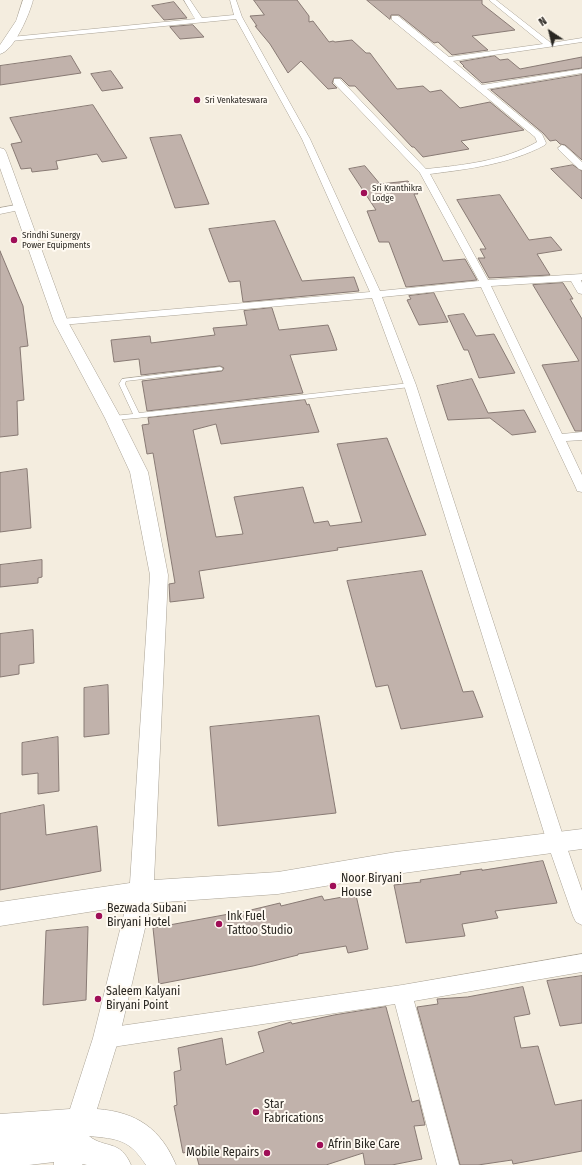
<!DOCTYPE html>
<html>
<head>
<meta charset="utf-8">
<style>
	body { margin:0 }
	#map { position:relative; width:582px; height:1165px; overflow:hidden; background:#f4eddf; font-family:"Fira Sans Condensed",sans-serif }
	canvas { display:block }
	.north { position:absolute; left:530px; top:12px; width:40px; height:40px; -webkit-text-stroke:3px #fffaf2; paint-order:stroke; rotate:325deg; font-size:11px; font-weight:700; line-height:16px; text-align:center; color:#2a2722 }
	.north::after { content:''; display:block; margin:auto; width:14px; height:18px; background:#2a2722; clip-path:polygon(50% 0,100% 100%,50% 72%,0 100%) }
</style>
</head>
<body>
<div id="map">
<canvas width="582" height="1165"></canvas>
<div class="north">N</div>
</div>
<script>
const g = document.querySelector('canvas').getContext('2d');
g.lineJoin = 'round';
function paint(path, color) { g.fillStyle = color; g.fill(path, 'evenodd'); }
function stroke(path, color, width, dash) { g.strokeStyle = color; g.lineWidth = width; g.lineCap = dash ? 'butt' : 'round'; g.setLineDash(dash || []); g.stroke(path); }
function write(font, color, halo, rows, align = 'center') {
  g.font = font + ' "Fira Sans Condensed",sans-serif'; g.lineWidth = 4; g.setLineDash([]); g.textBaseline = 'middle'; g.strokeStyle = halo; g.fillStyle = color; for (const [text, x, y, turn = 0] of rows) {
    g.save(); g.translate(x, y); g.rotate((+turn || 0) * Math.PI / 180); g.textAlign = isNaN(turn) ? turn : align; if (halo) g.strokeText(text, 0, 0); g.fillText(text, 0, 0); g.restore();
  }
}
const building = new Path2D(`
	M254,0H297L309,16V22L313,21L329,42L333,41L335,42L352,40L366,53H370L397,89L423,86L430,92L441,90L460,108L490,102L524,130L461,141L469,149L423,157L414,147H412L355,86H349L341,78H334L332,83L337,88L328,89L301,61L288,73L270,44L255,26H257L250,16L264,15Z
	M367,0H482V4L515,30L472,36L488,50L452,55L438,42L434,43L399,15H391L390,19Z
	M174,2L187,18L164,20L152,6Z
	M193,25L204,37L180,39L170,27Z
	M71,56L81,73L0,85V66Z
	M495,56L500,60L508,59L520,69L582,57V68L482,83L463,66H464L460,62Z
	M111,71L123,88L102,91L91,74Z
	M582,75V160L565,145L560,144L556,140L550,141L543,133L491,90Z
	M93,105L127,158L102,162L97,154L56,161L58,169L32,172L31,168L21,169L11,144L22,142L10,118Z
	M181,135L209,204L175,208L150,138Z
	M573,165L582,171V199L551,169Z
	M365,166L380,184L408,181L418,194H414L443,261L465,259L477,280L406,287L389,242H379L367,211L376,210L349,169Z
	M500,195L529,240L551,237L562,250L537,254L550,275L489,278L478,258H485L480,249H486L457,200Z
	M275,221L302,281L354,277L359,291L243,302L240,281L229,282L209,229Z
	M0,251L23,306L28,346L20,347L24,400L17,401L18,435L0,437Z
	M563,283L573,299H570L582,319V431H575L542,365L579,361L533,285Z
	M434,293L448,322L419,325L407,300L411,299L409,296Z
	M272,308L279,330L328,325L333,338L337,350L290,355L303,393L147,411L142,381L222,371L224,368L220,366L141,375L139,359L114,362L111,340L150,336L151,343L215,335L213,328L247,325L244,311Z
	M464,314L476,336L494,334L515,373L479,378L468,350H464L448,316Z
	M472,379L488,413L524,410L536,432L512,435L490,418L448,420L437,386Z
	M305,400L307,405L309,404L319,432L221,444L216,424L193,430L216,537L243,534L234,497L303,487L314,523L328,521L330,526L362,522L337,444L387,438L426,535L337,548L338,550L199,571L204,598L170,602L169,584L175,583L153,453L147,454L142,425L149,424L148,418Z
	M27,469L31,528L0,532V473Z
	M42,560V577L38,578V583L0,587V565Z
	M422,571L463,692L473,691L483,717L401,729L388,685L376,687L347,581Z
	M33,630L34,663L19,665V674L0,677V634Z
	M108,685L109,734L84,737V688Z
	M319,716L336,813L218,826L210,727Z
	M58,737L59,791L38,794V773L22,775V743Z
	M44,805L46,835L97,826L101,871L0,890V814Z
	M543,861L557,903L495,911L498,918L462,924L465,936L406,943L394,885L421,882L420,880L461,874L460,872L482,869V870Z
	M356,895L368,949L348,953L346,946L298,954V955L253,966L159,984L153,928L229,914L230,915L280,903L281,906L322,896L324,900Z
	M88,927L86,1000L43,1005L46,931Z
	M582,976V1023L560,1026L547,981Z
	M523,987L530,1014L514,1017L521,1048L538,1046L555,1105L582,1100V1151L513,1164L512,1160L478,1165H460L417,1007L438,1004L437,999L467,997Z
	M386,1007L412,1102L419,1100L425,1125L414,1126L422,1159L392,1165H365L363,1153L326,1165H199L195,1150L183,1153L174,1106L177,1105L174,1072L181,1070L178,1048L222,1038L226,1065L264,1052L258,1032L291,1022L292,1024L334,1015Z`);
const lane = new Path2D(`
	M220,367L222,368V370L126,381L125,384L139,413L410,383L413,385L410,387L137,418L113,420L110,418L113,416L133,414L119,384L122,379Z`);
const street = new Path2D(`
	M184,0H190L202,18L234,15L230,0H236L242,17L310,139L380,291L479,281L420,173L334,83V79H340L426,169C464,165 503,161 537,142L535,137L392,20V16H398L449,57L543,44L489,0H496L551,43L582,38V42L453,61L482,85L582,69V73L487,89L542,134L546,143L545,145C510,164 469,169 430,174L488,280L582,274V280H581L582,283V294L578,293L571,281L491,286L562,434L582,432V440L566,441L582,475V492L577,491L576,488L481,287L382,297L416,385L565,842L582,891V925L576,922L573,916L547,842L404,385L372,298L61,325L56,322L61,319L370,292L302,139L236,19L11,41L7,39L11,37L195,19Z
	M562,145L565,146L582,162V170L579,169L559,150L558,148Z
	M21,204L26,207L24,209L0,214V208Z
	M582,954V972L414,1001L459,1165H437L395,1004L106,1048L99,1045L96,1038L99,1031L106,1028L402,985Z`);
const secondary = new Path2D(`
	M23,0H33C30,13 14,51 0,54V45L16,21Z
	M0,148L4,149L6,152L68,322L121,418L148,472L168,575L154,880L278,872L396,852L582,829V849L396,874L278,894L151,903L119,1038L97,1109C137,1112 161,1129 176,1165H146C129,1139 118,1139 89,1136C105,1149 120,1139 131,1165H87L83,1164L82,1165H54V1162L29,1165H0V1114L70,1109L93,1038L126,906L0,926V902L130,883L150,575L130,472L105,418L54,322L0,168Z`);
const markers = [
	[197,100,4,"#9f0e57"],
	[364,193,4,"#9f0e57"],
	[14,240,4,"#9f0e57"],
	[333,886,4,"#9f0e57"],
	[99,916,4,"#9f0e57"],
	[219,924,4,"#9f0e57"],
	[98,999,4,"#9f0e57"],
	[256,1112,4,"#9f0e57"],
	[320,1145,4,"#9f0e57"],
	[267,1153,4,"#9f0e57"]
];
const farPoinames = [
	["Sri Venkateswara",205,100],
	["Sri Kranthikra",372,188],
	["Lodge",372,198],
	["Srindhi Sunergy",22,235],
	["Power Equipments",22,245]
];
const nearPoinames = [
	["Noor Biryani",341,879],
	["House",341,893],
	["Bezwada Subani",107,909],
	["Biryani Hotel",107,923],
	["Ink Fuel",227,917],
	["Tattoo Studio",227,931],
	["Saleem Kalyani",106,992],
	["Biryani Point",106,1006],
	["Star",264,1105],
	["Fabrications",264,1119],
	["Afrin Bike Care",328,1145],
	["Mobile Repairs",259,1153,"right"]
];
paint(building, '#c1b2ab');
stroke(building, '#887a74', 1);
stroke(lane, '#aaa396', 1);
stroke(street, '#aaa396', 1);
stroke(secondary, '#aaa396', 1);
paint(lane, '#fff');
paint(street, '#fff');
paint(secondary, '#fff');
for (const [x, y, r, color] of markers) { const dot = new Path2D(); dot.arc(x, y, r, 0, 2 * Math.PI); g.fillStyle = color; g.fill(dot); stroke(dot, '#fffaf2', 1.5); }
write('9px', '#2a2722', '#fffaf2', farPoinames, 'left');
write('12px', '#2a2722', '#fffaf2', nearPoinames, 'left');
</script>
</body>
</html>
